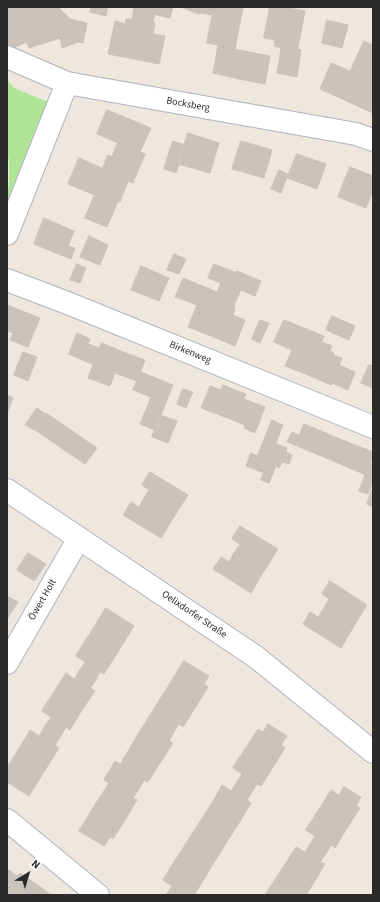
<!DOCTYPE html>
<html>
<head>
<meta charset="utf-8">
<style>
	body { margin:0 }
	#map { position:relative; width:380px; height:902px; overflow:hidden; background:#ede7dd; font-family:"Source Sans 3",sans-serif }
	canvas { display:block }
	.frame { position:absolute; inset:0; border:8px solid #2b2b2b; pointer-events:none }
	.north { position:absolute; left:8px; top:854px; width:40px; height:40px; -webkit-text-stroke:3px #fff; paint-order:stroke; rotate:38deg; font-size:11px; font-weight:700; line-height:16px; text-align:center; color:#2b2b2b }
	.north::after { content:''; display:block; margin:auto; width:14px; height:18px; background:#2b2b2b; clip-path:polygon(50% 0,100% 100%,50% 72%,0 100%) }
</style>
</head>
<body>
<div id="map">
<canvas width="380" height="902"></canvas>
<div class="frame"></div>
<div class="north">N</div>
</div>
<script>
const g = document.querySelector('canvas').getContext('2d');
g.lineJoin = 'round';
function paint(path, color) { g.fillStyle = color; g.fill(path, 'evenodd'); }
function stroke(path, color, width, dash) { g.strokeStyle = color; g.lineWidth = width; g.lineCap = dash ? 'butt' : 'round'; g.setLineDash(dash || []); g.stroke(path); }
function write(font, color, halo, rows, align = 'center') {
  g.font = font + ' "Source Sans 3",sans-serif'; g.lineWidth = 4; g.setLineDash([]); g.textBaseline = 'middle'; g.strokeStyle = halo; g.fillStyle = color; for (const [text, x, y, turn = 0] of rows) {
    g.save(); g.translate(x, y); g.rotate((+turn || 0) * Math.PI / 180); g.textAlign = isNaN(turn) ? turn : align; if (halo) g.strokeText(text, 0, 0); g.fillText(text, 0, 0); g.restore();
  }
}
const green = new Path2D(`
	M7,79L14,88L51,103L7,214C7,192 12,171 7,150Z`);
const building = new Path2D(`
	M7,7H19L24,19L7,25Z
	M19,7H52L53,9L24,19Z
	M58,7L70,19L87,23L83,43L78,42L62,48L60,38L29,48L27,42L10,49L7,39V25Z
	M91,7H108L106,16L90,12Z
	M134,7H144L134,59L108,54L115,21L125,24L126,19H132Z
	M144,7L156,8L153,23H155L153,34L165,36L159,64L134,59Z
	M156,7H173L170,18L154,14Z
	M181,7H202L199,14Z
	M202,7H214L213,15L199,13Z
	M214,7L243,8L235,49L244,51L239,79L213,73L218,45L207,43Z
	M270,7H284L305,11L296,58L280,55L281,48L274,46L275,40L264,38Z
	M327,20L348,25L342,48L322,43Z
	M364,41L373,45V54L351,103L320,89L331,63L350,71Z
	M298,49L301,50L297,77L277,73L280,55L296,58Z
	M244,51L270,56L265,84L239,79Z
	M373,54V113L351,103Z
	M107,110L151,128L140,152L97,134Z
	M188,133L219,143L210,173L178,164Z
	M173,141L185,145L176,173L164,169Z
	M241,141L272,150L264,178L232,169Z
	M118,143L145,154L139,168L112,157Z
	M297,154L326,164L317,189L287,178Z
	M108,155L139,168L133,183L128,181L120,202L96,192L106,170L103,168Z
	M79,158L106,170L95,195L68,184Z
	M350,167L373,176V190L366,208L338,197Z
	M279,170L288,174L281,193L271,189Z
	M96,192L118,201L107,227L85,218Z
	M44,218L74,231L68,246L75,248L71,259L34,244Z
	M89,236L108,245L100,265L80,257Z
	M174,254L186,259L179,274L167,270Z
	M77,264L86,268L80,283L70,280Z
	M214,264L237,273L211,336L188,327L197,305L175,297L183,278L217,292L221,283L208,278Z
	M141,266L169,278L159,301L131,290Z
	M237,271L261,281L255,296L241,290L234,305L235,309L233,315L245,320L235,346L211,336Z
	M7,305L40,318L28,347L10,340L13,333L7,331Z
	M332,316L355,326L349,340L326,330Z
	M260,320L269,323L260,343L252,339Z
	M284,320L324,336L308,375L285,366L292,350L274,342Z
	M77,333L90,339L82,360L69,354Z
	M322,342L332,346L330,351L334,353L333,355L342,358L331,385L308,375Z
	M102,343L123,352L110,386L88,378L93,364L82,360L88,344L99,348Z
	M23,352L37,357L28,381L14,375Z
	M123,352L145,360L137,381L115,373Z
	M339,365L355,372L348,390L332,383Z
	M369,365L373,366V388L361,383Z
	M141,372L173,385L155,430L140,424L151,397L133,390Z
	M223,385L235,390L225,417L201,408L210,386L221,390Z
	M183,389L193,392L186,408L177,404Z
	M235,390L246,394L244,399L265,407L255,433L244,428L245,425L225,417Z
	M7,395L13,398L7,414Z
	M37,408L45,414L34,430L25,425Z
	M46,413L97,448L85,464L35,430Z
	M160,415L177,421L168,443L152,437Z
	M272,420L283,425L264,473L246,466L251,453L257,456Z
	M304,424L340,439L331,460L287,442L292,432L299,435Z
	M340,439L373,452V457L366,475L331,460Z
	M276,444L287,448L286,452L292,455L289,464L282,462L279,468L276,466L269,483L261,480Z
	M370,464L373,465V482L368,494L359,491Z
	M150,472L188,495L174,517L144,498L149,490L142,485Z
	M372,490H373V507L367,504Z
	M144,498L174,517L161,538L123,515L131,502L139,507Z
	M240,526L278,549L264,571L234,553L240,544L232,539Z
	M28,553L46,564L34,581L17,570Z
	M234,553L264,571L251,593L213,569L221,557L229,562Z
	M330,581L367,605L354,626L324,608L329,599L322,594Z
	M9,597L18,602L7,619V600Z
	M106,608L134,626L116,655L88,637Z
	M324,608L354,626L341,648L303,624L310,612L318,617Z
	M88,637L116,655L104,674L100,672L96,680L80,670L85,662L76,656Z
	M184,661L209,676L204,684L208,687L195,708L166,690Z
	M80,670L96,680L90,688L95,691L82,710L54,692L66,673L74,679Z
	M166,690L195,708L183,727L179,724L174,732L149,717Z
	M54,692L82,710L70,730L66,727L61,736L45,726L51,717L42,711Z
	M149,717L174,732L169,741L173,743L160,763L132,745Z
	M268,724L287,736L281,745L285,748L273,767L245,749L258,729L263,732Z
	M45,726L61,736L55,745L59,748L47,767L19,749L30,730L39,736Z
	M132,745L160,763L148,782L144,780L139,789L110,770L115,761L120,764Z
	M19,749L47,767L29,796L7,782V768Z
	M245,749L273,767L261,786L257,784L252,792L237,782L242,774L233,768Z
	M110,770L139,789L133,798L137,800L125,820L97,802L109,783L104,780Z
	M237,782L252,792L247,800L251,803L239,823L211,805L222,785L231,791Z
	M344,787L361,797L356,806L360,808L347,828L318,811L331,790L339,795Z
	M97,802L125,820L113,839L110,837L104,846L79,831Z
	M211,805L239,823L221,851L193,833Z
	M318,811L347,828L335,848L331,845L326,854L310,844L315,836L306,830Z
	M193,833L221,851L204,879L175,861Z
	M310,844L326,854L320,862L325,864L313,884L284,866L296,847L305,852Z
	M175,861L204,879L194,895H166L172,886L163,880Z
	M284,866L313,884L306,895H268L266,894Z
	M9,870L17,876L20,873L39,886L32,895H7V872Z
	M39,886L51,895H32Z`);
const minor = new Path2D(`
	M7,57L67,83L356,134L373,140
	M7,234L67,83
	M7,280L70,304L373,427
	M7,490L256,657L373,752
	M7,663L79,538
	M7,820L98,895`);
const streetNames = [
	["Bocksberg",188,105,10],
	["Birkenweg",190,353,22],
	["Öwert Holt",43,600,-60],
	["Oelixdorfer Straße",194,615,34]
];
paint(green, '#b0e598');
paint(building, '#c9c3bc');
stroke(building, '#c9c3b6', 1);
stroke(minor, '#b1b3bf', 24);
stroke(minor, '#fff', 22);
write('10px', '#2b2b2b', '#fff', streetNames);
</script>
</body>
</html>
